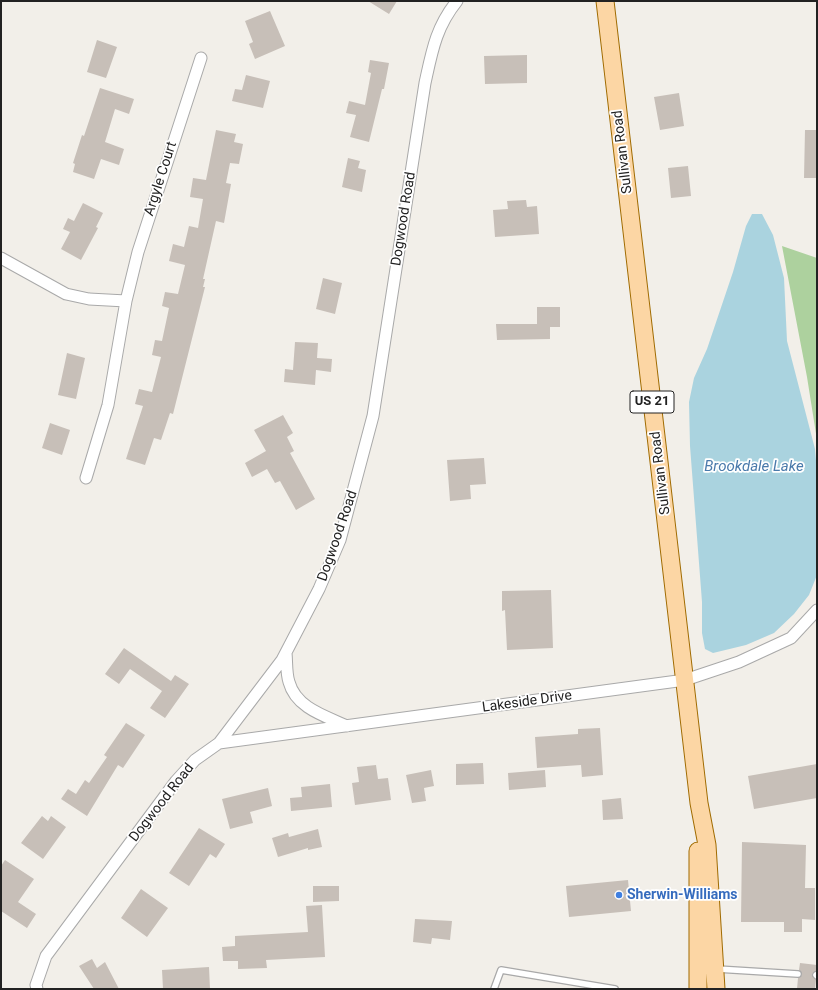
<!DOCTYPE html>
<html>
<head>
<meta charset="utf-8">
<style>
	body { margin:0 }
	#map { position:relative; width:818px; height:990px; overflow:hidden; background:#f2efe9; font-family:Roboto,sans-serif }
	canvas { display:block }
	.frame { position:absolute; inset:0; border:2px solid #222; pointer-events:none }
</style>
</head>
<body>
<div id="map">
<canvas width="818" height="990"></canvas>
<div class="frame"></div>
</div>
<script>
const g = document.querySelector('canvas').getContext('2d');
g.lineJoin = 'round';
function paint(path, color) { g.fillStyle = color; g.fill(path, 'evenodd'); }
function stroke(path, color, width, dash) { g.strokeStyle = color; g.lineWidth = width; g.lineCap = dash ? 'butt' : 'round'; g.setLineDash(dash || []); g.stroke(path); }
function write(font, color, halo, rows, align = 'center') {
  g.font = font + ' Roboto,sans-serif'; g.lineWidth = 3.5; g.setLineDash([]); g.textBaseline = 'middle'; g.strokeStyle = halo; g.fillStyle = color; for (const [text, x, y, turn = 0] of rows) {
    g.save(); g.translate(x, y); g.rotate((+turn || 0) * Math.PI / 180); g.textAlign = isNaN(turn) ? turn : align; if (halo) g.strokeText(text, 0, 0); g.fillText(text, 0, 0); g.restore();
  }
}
const forest = new Path2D(`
	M782,246L817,258V440L807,377Z`);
const water = new Path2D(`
	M752,214H762L773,235L784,278L787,341L815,449L817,472V575L809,595L794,614L774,633L746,645L713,653L705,649L702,633V602L690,446L689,402L694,378L707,349L733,272L746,226Z`);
const building = new Path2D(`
	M368,1H397L389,14Z
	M270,11L285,46L255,59L249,44L253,42L245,21Z
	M97,40L117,47L106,78L87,72Z
	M527,55V83L485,84L484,56Z
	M370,60L389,63L384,89H382L369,142L350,137L356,115L346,113L349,101L365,105L371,73L368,72Z
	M246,75L270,81L263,108L232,101L235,89L242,90Z
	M100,88L134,99L129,114L115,109L105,142L124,149L119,165L101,159L94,179L73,172L75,164L73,163L82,135L84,136Z
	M679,93L684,126L660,130L654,97Z
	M216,130L236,134L234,142L243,144L239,164L230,163L226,183L231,184L224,223L216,221L203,279H205L203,287H205L173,414L170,413L161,440L154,438L145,465L126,459L143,406L135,404L139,389L152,392L161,357L152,355L155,340L162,341L169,308L162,306L165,292L178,294L185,265L169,261L173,244L184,247L189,226L198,228L203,199L190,197L193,178L206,180Z
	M805,130H817V178H804Z
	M348,158L360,161L358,168L366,170L362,192L342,187Z
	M688,166L691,196L671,198L668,168Z
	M526,200L527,207L537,206L539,234L495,237L493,210L508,209L507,201Z
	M83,203L103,213L96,227L98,228L81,260L61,249L70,232L63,229L68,218L74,221Z
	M323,278L342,283L335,314L316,309Z
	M537,307H560V327H550V339L497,340L496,324H537Z
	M295,342L318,343L317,358L332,359L331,372L316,370L315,385L284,382L285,369L293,370Z
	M67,353L85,358L76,399L58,395Z
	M283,415L293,433L287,437L294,451L290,453L315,499L296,510L280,481L275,483L267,469L252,477L245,463L266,451L254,430Z
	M50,423L70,430L62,455L42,448Z
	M484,458L486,484L470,485L471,499L450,501L447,460Z
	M551,590L553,648L507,650L505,610L502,611V591Z
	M124,648L171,681L175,675L189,684L165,718L150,708L162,691L130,669L119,684L105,674Z
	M126,723L145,735L123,768L118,765L87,816L61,799L68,789L76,794L85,780L89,783L107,757L104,755Z
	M600,728L603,775L582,777L581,765L537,768L535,737L578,734V729Z
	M483,763L484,784L456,785V764Z
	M817,764V798L754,809L748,776Z
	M376,765L378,779L388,778L391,800L355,805L352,783L359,782L357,767Z
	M431,770L434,786L424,788L426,801L412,803L406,775Z
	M545,770L546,787L509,790L508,773Z
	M330,784L332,807L291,811L290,798L302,797L301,787Z
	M268,788L272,806L250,812L253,823L230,829L222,799Z
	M621,798L623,819L603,820L602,800Z
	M42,816L48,821L51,816L66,827L43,859L21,843Z
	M199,828L225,844L216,858L210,854L189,886L169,873Z
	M318,829L322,847L308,850V848L278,857L272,838L288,833L289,837Z
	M742,842L806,845L805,888H815V920L802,919V932H784V922H741Z
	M5,860L34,879L18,902L36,914L27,928L1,911V866Z
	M628,880L631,911L569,917L566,886Z
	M313,886H339V901L313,902Z
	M141,889L168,908L147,937L121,918Z
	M322,905L325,957L266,960L267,968L238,969V961H223L222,947L235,946V936L308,932L306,906Z
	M415,919L452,921L450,940L432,938L431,944L413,942Z
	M92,959L97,968L105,962L119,989H94L79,966Z
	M800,963L817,965V971L812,974L816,980L815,989H797L798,978L802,975L799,970Z
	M209,967L210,989H163L162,970Z`);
const service = new Path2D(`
	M717,969L798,974
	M816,975L817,976
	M494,989L501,970L615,989`);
const minor = new Path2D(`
	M1,258L66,294L89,299L126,301
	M86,478L108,405L126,301L138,252L201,58
	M286,653C287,662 286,673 289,682C296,708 325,716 347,726
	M219,743L685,680L739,662L791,638L817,610
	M37,989L36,985L46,956L176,781L195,760L219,743L282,660L319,589L340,540L373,416L425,83C432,51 436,27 457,1`);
const primary = new Path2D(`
	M605,1L699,803L707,845L716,989
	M698,851V989`);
const markers = [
	[619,895,4,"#3f7fe0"]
];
const shields = [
	[652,402,44]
];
const shieldNames = [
	["US 21",652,402]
];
const streetNames = [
	["Sullivan Road",623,152,-97],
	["Argyle Court",161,179,-72],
	["Dogwood Road",404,219,-81],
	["Sullivan Road",661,473,-97],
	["Dogwood Road",338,536,-71],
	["Lakeside Drive",527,702,-8],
	["Dogwood Road",162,803,-52]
];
const shopNames = [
	["Sherwin-Williams",627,895]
];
const waterNames = [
	["Brookdale Lake",754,467]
];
paint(forest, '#add19e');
paint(water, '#aad3df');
paint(building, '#c7bfb8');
stroke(service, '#a9a9a9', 8);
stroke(minor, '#a9a9a9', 13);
stroke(primary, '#a06b00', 19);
stroke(service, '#fff', 5.5);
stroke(minor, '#fff', 11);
stroke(primary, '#fcd6a4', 17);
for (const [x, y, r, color] of markers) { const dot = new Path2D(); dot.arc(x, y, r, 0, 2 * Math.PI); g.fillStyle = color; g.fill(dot); stroke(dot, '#fff', 1.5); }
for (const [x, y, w] of shields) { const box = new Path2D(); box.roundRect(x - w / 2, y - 11, w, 22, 3); g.fillStyle = '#fff'; g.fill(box); stroke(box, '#222', 1); }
write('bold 13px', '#222', null, shieldNames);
write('14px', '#222', '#fff', streetNames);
write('bold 14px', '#366cbe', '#fff', shopNames, 'left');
write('italic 15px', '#4a7aab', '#fff', waterNames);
</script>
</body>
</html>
